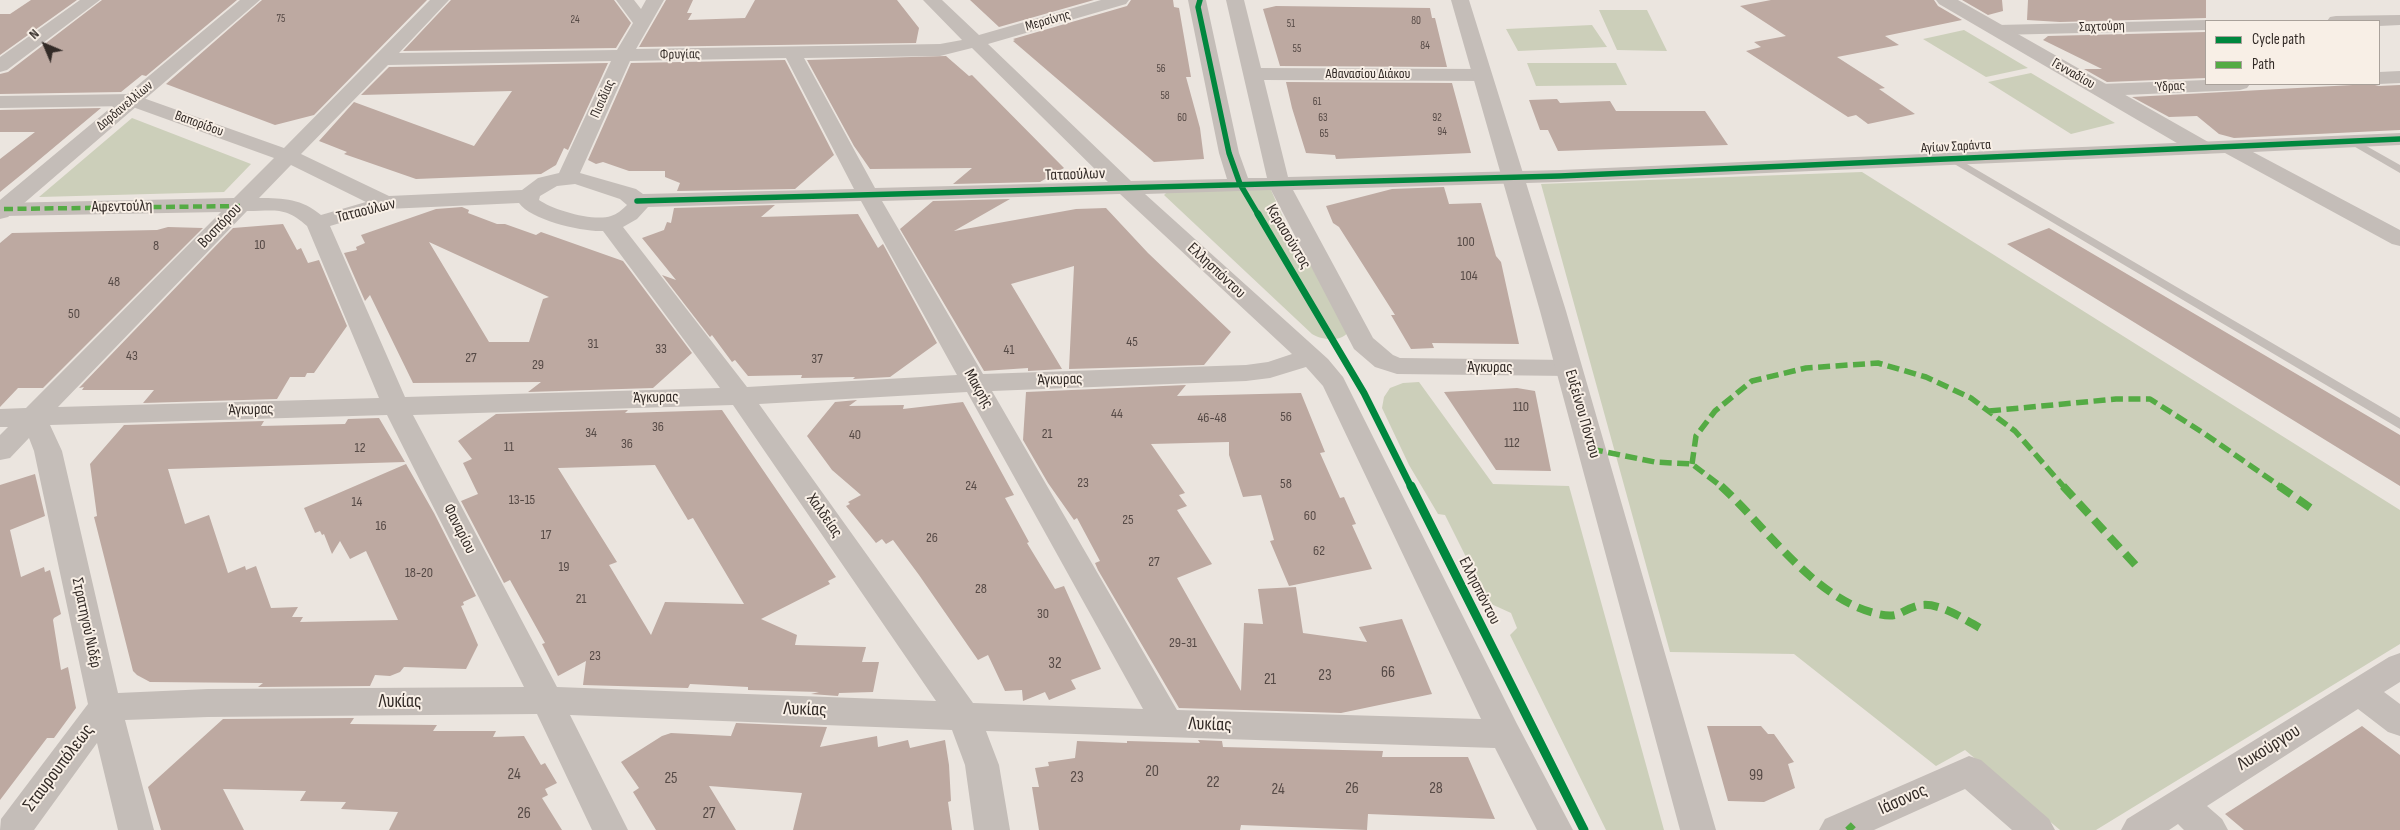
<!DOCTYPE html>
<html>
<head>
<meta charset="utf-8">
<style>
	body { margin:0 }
	#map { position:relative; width:2400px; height:830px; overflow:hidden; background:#ebe5df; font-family:"Sofia Sans Condensed",sans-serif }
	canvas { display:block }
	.legend { position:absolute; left:2205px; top:20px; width:175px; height:65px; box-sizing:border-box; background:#f8efe6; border:1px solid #a9a19a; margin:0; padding:6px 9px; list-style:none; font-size:15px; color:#332b27 }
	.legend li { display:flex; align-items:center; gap:10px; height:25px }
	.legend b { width:25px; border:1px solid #a9a19a }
	.north { position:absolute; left:20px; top:20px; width:50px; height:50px; -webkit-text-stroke:4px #f8efe6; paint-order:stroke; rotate:315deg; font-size:14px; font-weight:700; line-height:20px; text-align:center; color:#332b27 }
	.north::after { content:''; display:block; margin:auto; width:18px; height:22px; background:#332b27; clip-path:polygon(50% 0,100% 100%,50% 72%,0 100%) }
</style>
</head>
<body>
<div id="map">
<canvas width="2400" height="830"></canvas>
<ul class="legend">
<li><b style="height:6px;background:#00873e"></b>Cycle path</li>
<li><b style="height:6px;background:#54ab44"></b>Path</li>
</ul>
<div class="north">N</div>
</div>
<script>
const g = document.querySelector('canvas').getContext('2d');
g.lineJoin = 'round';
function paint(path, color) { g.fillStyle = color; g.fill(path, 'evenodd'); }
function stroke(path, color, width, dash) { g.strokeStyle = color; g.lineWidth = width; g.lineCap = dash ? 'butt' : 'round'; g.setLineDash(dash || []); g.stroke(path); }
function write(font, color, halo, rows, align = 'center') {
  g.font = font + ' "Sofia Sans Condensed",sans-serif'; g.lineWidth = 4; g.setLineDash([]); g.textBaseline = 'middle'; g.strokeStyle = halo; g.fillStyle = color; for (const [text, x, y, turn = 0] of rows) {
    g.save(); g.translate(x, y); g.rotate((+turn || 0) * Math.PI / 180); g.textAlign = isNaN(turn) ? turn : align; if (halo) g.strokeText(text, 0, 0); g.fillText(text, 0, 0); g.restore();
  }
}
const green = new Path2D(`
	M1599,10H1647L1667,51L1617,50Z
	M1592,25L1607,47L1518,51L1506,29Z
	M1964,30L2028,68L1986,77L1923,39Z
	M1527,63H1616L1627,85L1536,86Z
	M2031,73L2115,123L2071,134L1988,82Z
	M132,118L251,164L224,192L39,197Z
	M1862,172L2400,510V644L2096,830H2060L1965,750L1936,766L1794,654L1670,652L1541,184Z
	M1266,187L1271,190L1286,224L1349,330C1344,343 1321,340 1312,334L1164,195L1167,192Z
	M1419,382L1493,484L1569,486L1664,830H1606L1510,635L1517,628L1511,613L1489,603L1445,515L1438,514L1409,465L1382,408L1384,397L1390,388L1403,383Z`);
const building = new Path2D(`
	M31,0H77L0,55V14H10Z
	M102,0H237L146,76L142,75L121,92L0,94V74L8,72Z
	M262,0H427L314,115L275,125L166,84Z
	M451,0H614L631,23L616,48L403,51Z
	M666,0H693L687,13H692L688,20L745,18L755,0H897L919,28L916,43L639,47Z
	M970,0H1094L999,27Z
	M1131,0H1173L1174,7L1179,8L1191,77H1186L1200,128L1204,159L1154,162L1013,41L1015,40L1013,39L1127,6Z
	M1771,0H1934L1938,6L1962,20L1885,36L1899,45L1837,57L1885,88L1879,89L1915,114L1868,124L1856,115L1848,117L1746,51L1761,47L1754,42L1786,36L1740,6Z
	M1962,0H2002L2003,11L1988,15Z
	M2028,0H2206V18L2060,22L2027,20Z
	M1276,6L1430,8L1432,18H1435L1447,67L1280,66L1263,9Z
	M2206,32V78L2107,82L2084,69H2102L2043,40L2048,36Z
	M946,56L969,76L972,75L1064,168L1040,182L953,184L972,168L870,169L854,146L807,60Z
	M785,60L834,155L795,189L677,191L680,183L665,177V171H629L603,162L596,164L588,160L631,63Z
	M608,63L568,150L564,148L556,165L541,174L416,179L344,154L347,152L319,141L354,102L474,146L512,91L361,95L389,67Z
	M1286,82L1452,83L1471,153L1336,159L1335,155L1306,153L1292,108Z
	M2371,84L2379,86L2400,85V130L2234,138L2219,134L2197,116L2169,117L2132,97Z
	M1557,99L1560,103L1610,101L1616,111H1705L1728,145L1558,151L1548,130H1540L1529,100Z
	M101,108L27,170L0,192V159L35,132H0V110Z
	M1444,187L1449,204L1481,203L1496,256L1501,262L1519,344L1432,343L1434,348L1411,349L1391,315H1395L1339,227L1333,223L1326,206L1392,189Z
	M1010,199L954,231L1076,209L1106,208L1148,253L1231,332L1204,365L1069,369L1074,266L1011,284L1062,369L1028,371V368L984,371L900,229L933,201Z
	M775,205L761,217L858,214L878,248L883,244L937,343L890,377L853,379L855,377L801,378L802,375L748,376L735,360L732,362L712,335L710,337L662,275L676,280L642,238L664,230L667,222L671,223L674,208Z
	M462,207L469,210L468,213L497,224H505L536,235L541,232L623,261L692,353L653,388L528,392L541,382L413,383L370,295L365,301L344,253L357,250L356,247L365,243L361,235L436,209ZM429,242L549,297L543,299L529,342H489Z
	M283,224L297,250L301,248L308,263L319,260L347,326L314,373H307L305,377H290L277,399L143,403L154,390H82L84,387L79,388L233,228Z
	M168,227L203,228L43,388H18L0,407V243L12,233L157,230Z
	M2049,228L2400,435V486L2007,244Z
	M1186,385L1177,396L1301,393L1325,452L1320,453L1340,498L1344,497L1356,524L1352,525L1372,569L1289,586L1270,541L1274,540L1261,495L1243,497L1229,455V442L1151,444L1185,493L1179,495L1187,506L1177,510L1212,564L1177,578L1241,691L1244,623L1263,624L1258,589L1296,587L1303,633L1367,642L1359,627L1402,619L1432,694L1341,713L1179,708L1098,570L1095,563L1100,561L1077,518L1074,520L1048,483L1023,440L1026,392Z
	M1517,388L1535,391L1551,471L1496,470L1444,392Z
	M857,400L849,406L904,405L903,409L963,402L1014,495L1005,498L1029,542L1027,543L1055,589L1064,586L1101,669L1071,680L1076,689L1049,700L1045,692L1023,701L1022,690L1005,691L988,655L978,660L919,575L893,540L886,544L882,539L876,543L846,506L850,504L848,502L861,495L832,470L807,436L835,402Z
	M628,410L625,413L722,410L836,577L828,581L830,584L761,619L797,635L795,645L866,647L862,662H879L873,692L839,693L838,696L811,694L819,692L748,690V687L690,684L688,688L583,685L586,661L558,676L542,644L545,643L510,580L504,583L461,501L478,494L463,463L472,459L458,441L496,414ZM655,465L688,520L693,518L744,604L665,602L651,635L609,565L617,562L558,468Z
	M379,418L405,462L168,469L185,524L209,515L228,573L245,566L246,570L256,566L271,608L298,607L292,617H303L300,622L398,620L366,551L350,559L340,541L332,554L324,534L322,535L320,531L315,533L304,508L406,464L434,513L476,596L463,602L464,605L461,606L478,645L466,669L404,667L400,672L390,676L375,675L370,686L258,687L263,683L150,682L137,675L133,671L94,517L97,516L90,464L124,425L264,421L261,426L345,424L348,419Z
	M35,474L45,516L10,530L21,577L44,567L45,572L50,570L61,614L54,618L53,620L61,670L68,667L76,708L54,738H47L0,800V485Z
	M354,718L350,724L437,725L433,731H496L493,737L524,736L541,765L545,763L557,783L545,789L548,795L542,798L562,830H389L398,812L341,809L346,802L300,801L306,791L223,789L244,830H161L148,787L223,719Z
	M736,723L827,727L820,747L877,736L878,747L908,740L910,748L945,740L949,765L951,801L948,802L952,830H793L802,793L709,786L736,830H656L633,792L639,788L621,762L662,736L671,733L731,736Z
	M1707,726H1761L1768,734H1774L1794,762L1788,764L1795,788L1764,802L1728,801Z
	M2362,726L2400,755V830H2244L2225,814Z
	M1198,740L1222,741L1223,747L1383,751L1382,757H1468L1495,819L1368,814L1367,830L1241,825L1240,830H1039L1032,787H1039L1035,768L1049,766L1048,762L1075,758L1077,741L1127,743V741L1200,743Z`);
const service = new Path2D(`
	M2354,139L2400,165V173L2350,144V140Z
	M1955,157L2400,418V429L1951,162V158Z`);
const minor = new Path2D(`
	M80,0H100L7,70L0,72V57Z
	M430,0H449L399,53L617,50L633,23L616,0H634L641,9L646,0H664L636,49L940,44L962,40L923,0H942L979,35L1101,0H1129L1126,4L988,44L1131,181L1227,179L1219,153L1188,0H1206L1239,153L1248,178H1267L1226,0H1244L1261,68L1483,69L1490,71L1492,75L1490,79L1483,81L1264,80L1288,177L1560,170L2400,133V145L2253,152L2400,230V246L2392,244L2225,153L1560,182L1293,190L1373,338L1393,355L1400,358L1569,360L1578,362L1582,368L1578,374L1569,376L1397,374L1375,367L1354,349L1271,190L1145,194L1328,359L1343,377L1517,724L1573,830H1537L1495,748L986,731L999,765L1010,830H974L965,765L952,730L570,715L628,830H592L537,714L208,717L125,720L154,830H118L97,743L34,830H0L1,819L88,704L34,451L29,438L10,458L0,460V435L8,427H0V409L26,408L221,212L4,216L0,215V203L234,198L274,158L130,106L0,108V96L132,94L284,148ZM972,48L1108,182L875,188L804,58L940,56ZM786,58L854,189L643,194L636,189L580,173L630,61ZM611,61L559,173L538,178L522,190L389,196L301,154L388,65ZM291,165L366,202L321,215C302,199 284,198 259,198ZM575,184L620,199L627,205C622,210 617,214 611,216C594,222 553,210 539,200L540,196L557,186ZM1120,194L1292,354L1268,362L1246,365L983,374L882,201ZM861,201L957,375L747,387L623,227L637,219L648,207ZM519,203C531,220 582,232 603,231L720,388L405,397L330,226L387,209ZM247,211C275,211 285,206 307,226L379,398L58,407ZM1306,367L1323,386L1481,719L1177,710L992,391L1246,381L1270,378ZM967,392L1143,709L973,703L759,404ZM733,405L936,701L557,687L413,415ZM387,415L524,687L208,689L118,693L62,451L50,425Z
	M2400,15V25L2379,26V21H2327L2330,17L2336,16Z
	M2206,20L2212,21H2206V30L1998,35L1992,34L1989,30L1992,26L1998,25Z
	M2400,71V83L2379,84V72Z
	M2206,80V84H2250L2247,88L2240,90L2101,96L2094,94L2091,90L2094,86L2101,84Z
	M2400,653V682L2384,692L2400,704V736L2388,732L2358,709L2207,806L2222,819L2228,830H2184L2178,824L2169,830H2121L2127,819L2389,657Z
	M1969,756L1981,760L2049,819L2055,830H2012L1965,789L1874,830H1819L1825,819Z`);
const tertiary = new Path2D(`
	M240,0H260L8,217L0,219V200Z
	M1451,0H1469L1566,311L1716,830H1680L1540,311Z
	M1936,0H1958L2210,143L2213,148L2210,153L2202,154L2194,153L1939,4Z`);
const quietFar2 = new Path2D(`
	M4,209L240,206`);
const quietFar1 = new Path2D(`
	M1989,411L2116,399H2150L2205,434L2281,487
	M1591,449L1655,462L1692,464L1722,487
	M1692,464L1696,436L1715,411L1752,381L1806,368L1878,363L1926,377L1971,398L2015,431L2064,487`);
const quiet = new Path2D(`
	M1721,486C1766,527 1815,600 1878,614C1900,619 1899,611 1917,606C1936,600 1964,619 1980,628
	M2063,486L2140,570
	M2279,486L2312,509
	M1848,825L1853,830`);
const cyclewayFar2 = new Path2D(`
	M1200,0L1198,7L1229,153L1240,184L1259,216
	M637,201L1560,176L2400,139`);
const cyclewayFar1 = new Path2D(`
	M1258,214L1364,393L1411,487`);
const cycleway = new Path2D(`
	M1411,486L1584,830`);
const farNumbernames = [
	["75",281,19],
	["24",575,20],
	["80",1416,21],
	["51",1291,24],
	["84",1425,46],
	["55",1297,49],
	["56",1161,69],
	["58",1165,96],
	["61",1317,102],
	["60",1182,118],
	["63",1323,118],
	["92",1437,118],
	["94",1442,132],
	["65",1324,134]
];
const farStreetnames = [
	["Μερσίνης",1048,21,-16],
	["Σαχτούρη",2102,27,-2],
	["Φρυγίας",680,55,-1],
	["Αθανασίου Διάκου",1368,74],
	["Γενναδίου",2073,74,30],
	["Ύδρας",2170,87,-3],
	["Πισιδίας",603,99,-66],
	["Δαρδανελλίων",125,106,-40],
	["Βαπορίδου",199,124,20],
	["Αγίων Σαράντα",1956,147,-3]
];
const numberNames = [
	["100",1466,242],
	["10",260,245],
	["8",156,246],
	["104",1469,276],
	["48",114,282],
	["50",74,314],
	["45",1132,342],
	["31",593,344],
	["33",661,349],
	["41",1009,350],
	["43",132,356],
	["27",471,358],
	["37",817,359],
	["29",538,365],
	["110",1521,407],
	["44",1117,414],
	["56",1286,417],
	["46-48",1212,418],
	["36",658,427],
	["34",591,433],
	["21",1047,434],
	["40",855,435],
	["112",1512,443],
	["36",627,444],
	["11",509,447],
	["12",360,448],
	["23",1083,483],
	["58",1286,484],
	["24",971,486],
	["13-15",522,500],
	["14",357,502],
	["60",1310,516],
	["25",1128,520],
	["16",381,526],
	["17",546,535],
	["26",932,538],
	["62",1319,551],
	["27",1154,562],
	["19",564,567],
	["18-20",419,573],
	["28",981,589],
	["21",581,599],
	["30",1043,614],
	["29-31",1183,643],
	["23",595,656]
];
const streetNames = [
	["Ταταούλων",1075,175,-2],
	["Αφεντούλη",122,207,-1],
	["Ταταούλων",366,211,-14],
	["Βοσπόρου",220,226,-46],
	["Κερασούντος",1288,237,59],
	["Ελλησπόντου",1216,271,43],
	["Άγκυρας",1490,368],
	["Άγκυρας",1060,380,-2],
	["Μακρής",978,389,60],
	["Άγκυρας",656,398,-1],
	["Άγκυρας",251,410,-2],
	["Ευξείνου Πόντου",1582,414,74],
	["Χαλδείας",824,516,55],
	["Φαναρίου",459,529,63],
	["Ελλησπόντου",1479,591,63],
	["Στρατηγού Νιδέρ",86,623,78]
];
const nearNumbernames = [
	["32",1055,664],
	["66",1388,673],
	["23",1325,676],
	["21",1270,680],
	["20",1152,772],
	["24",514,775],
	["99",1756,776],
	["23",1077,778],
	["25",671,779],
	["22",1213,783],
	["26",1352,789],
	["28",1436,789],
	["24",1278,790],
	["26",524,814],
	["27",709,814]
];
const nearStreetnames = [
	["Λυκίας",400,702],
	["Λυκίας",805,710,2],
	["Λυκίας",1210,725,2],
	["Λυκούργου",2269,748,-32],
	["Σταυρουπόλεως",59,768,-53],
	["Ιάσονος",1903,800,-24]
];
paint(green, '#cccfba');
paint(building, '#bda9a1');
paint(service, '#c4bdb8');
paint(minor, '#c4bdb8');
paint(tertiary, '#c4bdb8');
stroke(quietFar2, '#54ab44', 4.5, [9, 4.5]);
stroke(quietFar1, '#54ab44', 5.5, [12, 5.5]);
stroke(quiet, '#54ab44', 8, [15, 8]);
stroke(cyclewayFar2, '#00873e', 5.5);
stroke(cyclewayFar1, '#00873e', 7);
stroke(cycleway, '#00873e', 9);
write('11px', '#564a46', null, farNumbernames);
write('14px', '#332b27', '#f8efe6', farStreetnames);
write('14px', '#564a46', null, numberNames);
write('16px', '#332b27', '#f8efe6', streetNames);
write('16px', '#564a46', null, nearNumbernames);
write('19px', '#332b27', '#f8efe6', nearStreetnames);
</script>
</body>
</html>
